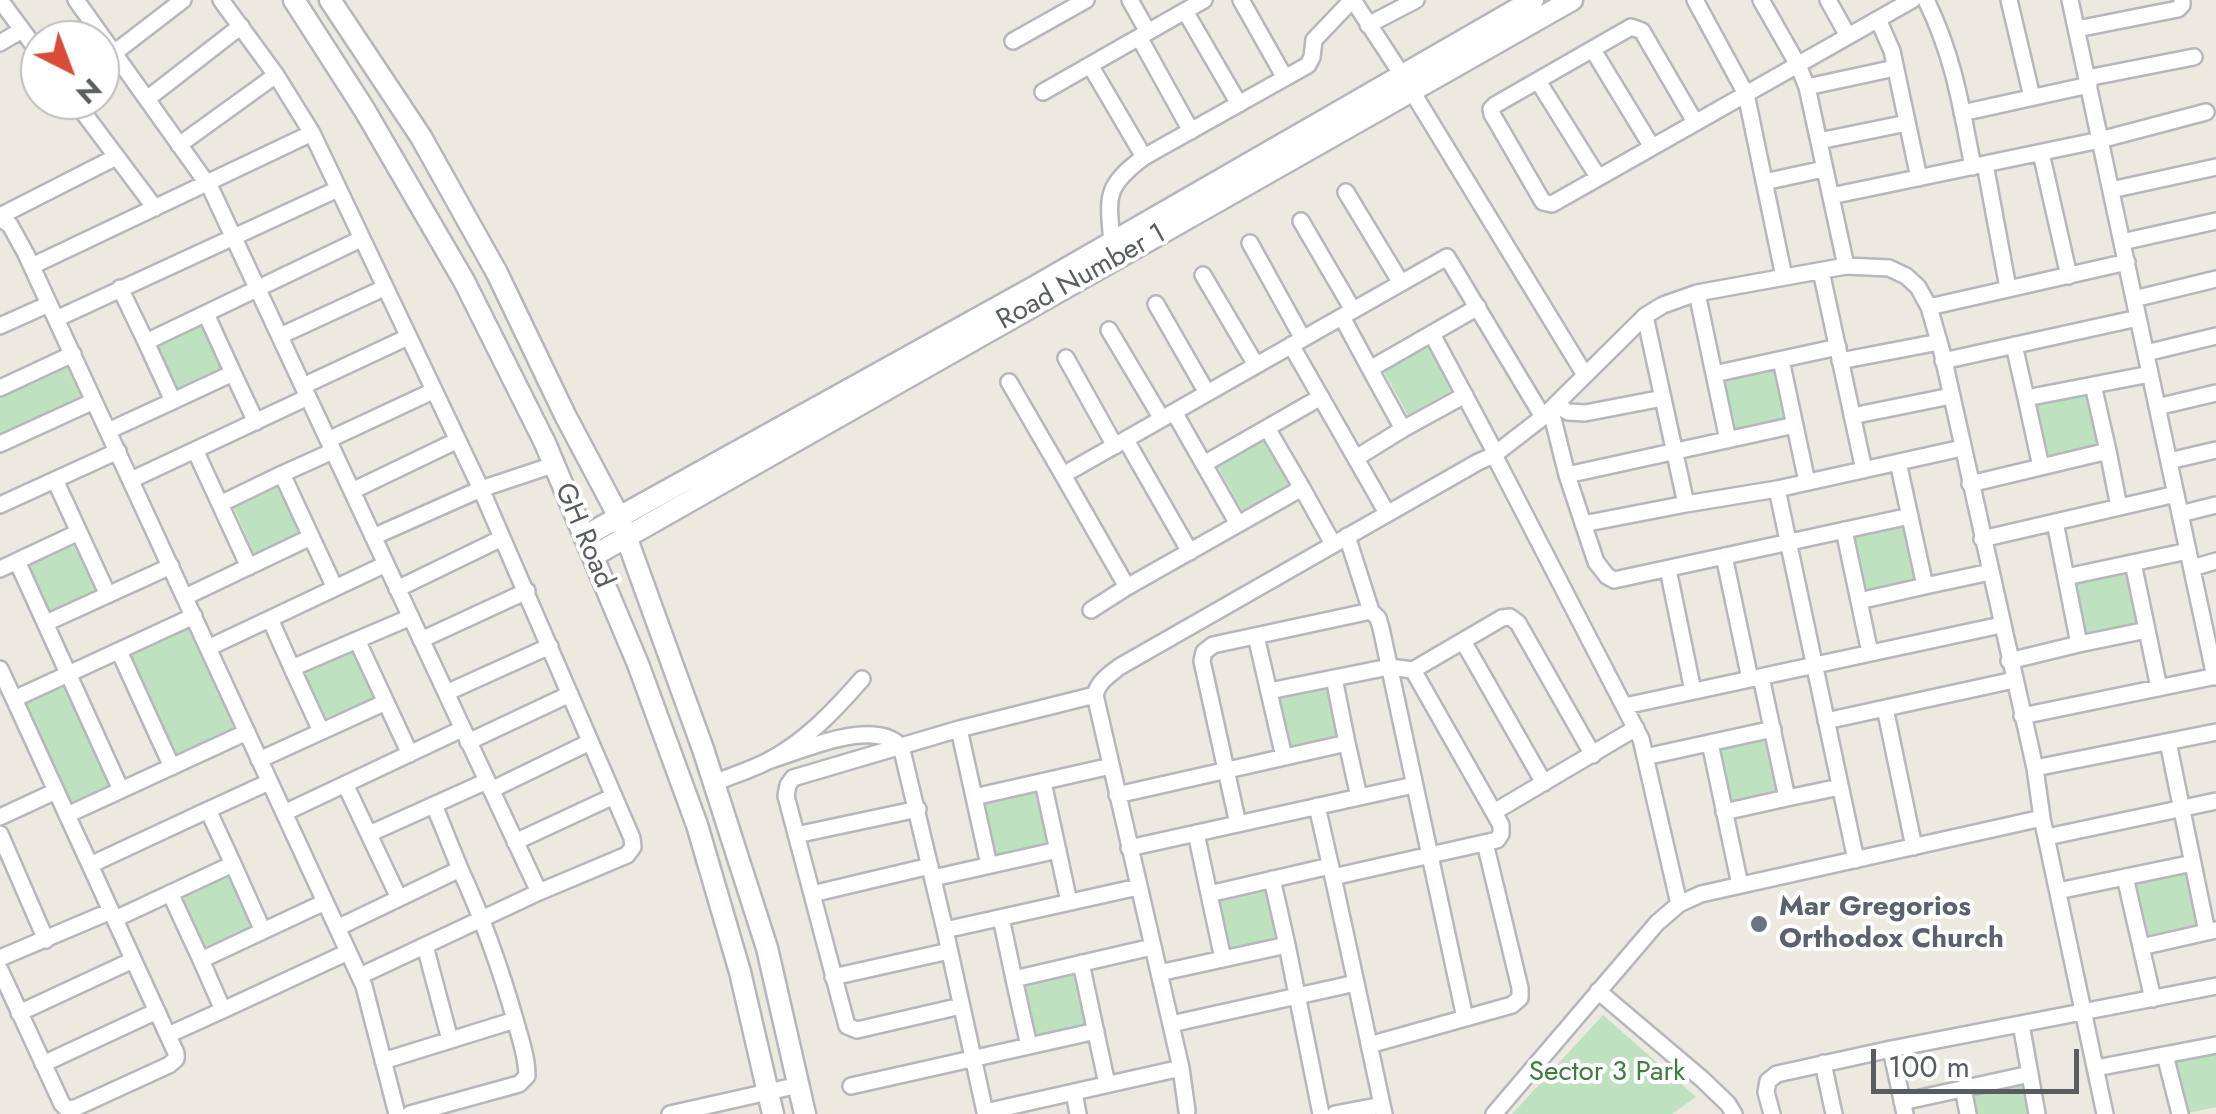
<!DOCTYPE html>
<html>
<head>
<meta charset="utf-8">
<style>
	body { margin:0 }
	#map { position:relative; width:2216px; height:1114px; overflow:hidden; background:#ebe9e0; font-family:Jost,sans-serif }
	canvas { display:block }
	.north { position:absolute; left:20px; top:20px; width:100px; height:100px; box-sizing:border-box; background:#fff; border:2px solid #bdbebf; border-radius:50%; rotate:138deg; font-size:28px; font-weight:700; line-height:40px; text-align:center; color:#595c60 }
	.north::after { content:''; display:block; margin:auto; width:35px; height:45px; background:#da4c37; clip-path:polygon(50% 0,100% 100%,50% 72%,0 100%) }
	.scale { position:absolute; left:1871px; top:1049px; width:208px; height:45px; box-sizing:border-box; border:5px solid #595c60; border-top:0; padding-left:12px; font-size:30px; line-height:35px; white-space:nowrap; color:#595c60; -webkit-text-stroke:8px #fff; paint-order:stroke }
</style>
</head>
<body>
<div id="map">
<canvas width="2216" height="1114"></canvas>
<div class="north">N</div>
<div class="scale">100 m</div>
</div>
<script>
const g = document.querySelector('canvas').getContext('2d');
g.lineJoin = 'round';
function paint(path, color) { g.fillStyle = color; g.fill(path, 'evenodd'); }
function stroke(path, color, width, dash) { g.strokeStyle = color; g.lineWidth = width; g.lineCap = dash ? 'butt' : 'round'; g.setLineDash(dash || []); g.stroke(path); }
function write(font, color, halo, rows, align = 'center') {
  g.font = font + ' Jost,sans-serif'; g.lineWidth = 8; g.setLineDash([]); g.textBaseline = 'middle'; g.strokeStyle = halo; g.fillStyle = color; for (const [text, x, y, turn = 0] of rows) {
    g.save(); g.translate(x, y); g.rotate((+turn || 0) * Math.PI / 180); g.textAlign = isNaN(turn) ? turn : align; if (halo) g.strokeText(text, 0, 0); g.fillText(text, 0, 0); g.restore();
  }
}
const green = new Path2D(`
	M203,321L225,371L175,393L153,343Z
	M1429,341L1456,388L1408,415L1382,368Z
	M67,362L84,399L0,439V393Z
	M1775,367L1787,420L1734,432L1722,379Z
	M2088,391L2100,444L2047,457L2035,403Z
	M1264,437L1291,485L1243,512L1216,464Z
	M282,484L305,533L255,556L233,506Z
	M1907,525L1919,578L1866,591L1854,537Z
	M76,541L98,591L48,613L26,563Z
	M2126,570L2138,623L2085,636L2073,583Z
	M190,627L235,729L172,757L126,655Z
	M353,648L375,698L325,720L303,670Z
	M66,683L112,787L69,806L23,702Z
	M1328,684L1340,737L1287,750L1275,696Z
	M1769,737L1781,790L1727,803L1715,749Z
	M1035,792L1048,845L994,857L982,804Z
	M2187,871L2199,924L2146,936L2134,883Z
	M231,872L255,927L201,951L177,897Z
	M1268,886L1280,939L1227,952L1215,898Z
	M1074,972L1086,1025L1033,1038L1021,984Z
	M1603,1015L1696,1097L1672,1114H1512Z
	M2216,1051V1107L2183,1114L2171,1061Z
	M2023,1083L2030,1114H1974L1970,1095Z`);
const street = new Path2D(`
	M0,0L40,54
	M76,0L211,189L539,892L360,976
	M221,0L276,75L312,133L481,489L632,838L633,847L627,855L539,892
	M1130,0L1148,32
	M1241,0L1285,78
	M1353,0L1402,75L1585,375
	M1695,0L1746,94L1784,277
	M1761,0L1798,65L1807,87L1846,266
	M1828,0L1848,36
	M1926,0C1954,57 1961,106 1973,167
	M2009,0L2032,97
	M2070,0L2215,677
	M1185,11L1239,104
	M1878,19L1892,51L1919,178
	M1368,25L1416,0
	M2077,29L2178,9L2182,5V0
	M1139,37L1191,131
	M1013,41L1086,0
	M0,43L22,30
	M1593,50L1652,147
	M114,53L183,0
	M1090,65L1144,157
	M2087,78L2194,57
	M1538,81L1598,177
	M1807,87L1895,68
	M1043,92L1204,0
	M147,99L241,26
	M74,100L155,208
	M1962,113L2089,85
	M1695,122L1642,31L1631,27L1495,105L1491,109L1492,114L1543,202L1552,204L1912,0
	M1819,141L1907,123
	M179,145L276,75
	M2041,153L2069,276
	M1985,164L2008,288
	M1764,182L1824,169
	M2111,190L2216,167
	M1346,192L1401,283
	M1831,196L2100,140L2206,112
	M0,216L116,157
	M0,218L10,225L26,254L364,986L397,1114
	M1301,221L1353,310
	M2122,242L2216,221
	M1112,243C1108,196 1104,187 1144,157L1308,65L1312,57L1314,40L1352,0
	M1250,243L1303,339
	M32,266L312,133
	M1821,271L1864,470
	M1203,275L1256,365
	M120,288L146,342L361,239
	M1697,293L1714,374L1838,347
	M2134,299L2216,279
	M1156,304L1207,393
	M1929,307L2127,262
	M206,314L233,373
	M1645,316L1686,504L1777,489L1962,448
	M1342,317L1370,369L1478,307
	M56,319L338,189
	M0,326L49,304
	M1109,330L1162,419
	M1432,334L1496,454
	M280,336L384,288
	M1291,345L1387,513
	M2014,345L2026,398L2150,374
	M2146,353L2216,336
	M1066,358L1115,446
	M1781,360L1807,482
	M1840,361L1939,342
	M1943,361L2138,318
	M1714,374L1728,440
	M1009,382L1063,475
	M2093,385L2108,451
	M303,386L408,337
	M0,388L73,354
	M173,401L233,373L256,422
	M1557,405L1568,412L1585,413L1663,398
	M2157,407L2216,393
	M1551,411L1567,475L1596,562L1607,576L1614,580L1910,516
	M1174,412L1238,524
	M1852,416L1951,396
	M1267,428L1302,488
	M1403,429L1465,395
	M108,431L173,401L146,342
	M328,440L433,391
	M1126,440L1190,552
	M0,444L94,401
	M195,450L249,567
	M333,451L282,474L335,588
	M1494,455L1641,739L1679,904
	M1356,458L1403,429L1370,369
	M2169,461L2216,450
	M1898,462L1925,586L1990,572
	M1204,464L1321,397
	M2041,467L2108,451L2119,507
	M1567,475L1795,425
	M55,480L108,595
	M131,480L308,397
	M1970,484L2041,467L2026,398
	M1777,489L1856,860
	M352,491L456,441
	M220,504L282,474
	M0,505L118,451
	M2180,514L2216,505
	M2055,522L2079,644L2147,630L2159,688
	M1583,524L1686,504
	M1844,530L1870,653
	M1347,536L1371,611
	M373,537L481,489L553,465
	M1982,539L2176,494
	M1333,544L1302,488L1127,587L1063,475L1447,257L1543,417
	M1724,556L1750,679
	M17,561L121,790
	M2133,563L2147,630
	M2192,568L2216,561
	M0,569L79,532
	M1668,569L1693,691
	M2066,577L2188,551
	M397,589L502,538
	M185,597L311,537
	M1859,601L1925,586
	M1091,610L1127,587
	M270,619L292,668
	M46,623L171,566
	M1256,636L1284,757
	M421,640L527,591
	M1463,641L1544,783
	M208,648L386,564
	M119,651L172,767
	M2009,661L2079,644
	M0,669L14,699
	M1761,677L1787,798L1840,787
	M1334,678L1347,743
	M1269,691L1389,667L1413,670
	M446,693L550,646
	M1625,706L2001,625
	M1885,708L1914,847
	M2022,716L2216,676
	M1826,721L2014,680
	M959,729L989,865
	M321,731L292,668L357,640
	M468,742L570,694
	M2168,742L2207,932L2216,930
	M1710,743L1740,885
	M410,754L357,640L411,617
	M1645,757L1773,729
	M259,760L386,702
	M768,761C800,751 855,726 888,738C893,739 897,743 901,746L945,930
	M1043,782L1069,902
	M714,783C731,776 750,770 766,762C804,743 835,710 862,679
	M345,784L399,898
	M491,790L590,742
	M1117,795L1347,743L1359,797
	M974,797L1111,766
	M434,805L460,869
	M1317,806L1333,877L1497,840L1501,834V825L1413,670L1502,618L1510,617L1518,623L1593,755
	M1494,812L1636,728
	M1724,812L1787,798
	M284,813L462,729
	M67,815L247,732
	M0,817L56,791
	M1238,824L1202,661L1204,652L1213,645L1371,611L1378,618L1381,628L1465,1018
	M1196,833L1209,894L1330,866
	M0,834L46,940
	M369,834L487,781
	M796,835L918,809
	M2047,837L2216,801
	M515,842L614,796
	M1129,848L1414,785
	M233,864L208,810L269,782
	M90,865L14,699L194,616
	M1333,877L1356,983
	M2125,877L2153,999
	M933,878L1058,850
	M1272,879L1287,945
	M1138,887L945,930L985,1112L1181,1068
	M2058,891L2193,863
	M170,893L201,960
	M812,894L930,866
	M1209,894L1223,959
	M111,911L90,865L208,810
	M1001,918L1014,979L1152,947
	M115,919L233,864L263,931L325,902
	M337,928L460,869C483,919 501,970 516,1023C521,1041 527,1058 527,1076L519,1084L410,1114
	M263,931L201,960L223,1010L348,952
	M425,946L450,1040
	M2141,947L2207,932
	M0,958L111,911L176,1053V1059L169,1065L75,1108L67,1109L62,1104L0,970
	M1081,963L1107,1084
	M1159,973L1287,945L1321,1114
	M833,977L949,951
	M1014,979L1029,1046
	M1598,991L1702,1079L1728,1104L1734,1114
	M961,1006L857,1030L847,1026L786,796L788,785L793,778L959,729L1095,695
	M19,1013L133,960
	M1171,1024L1356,983L1384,1114
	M2021,1024L2037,1114
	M168,1035L223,1010
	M1369,1045L1512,1005L1520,998V988L1485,843
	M2165,1055L2180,1114
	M383,1061L515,1020
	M1823,1063L1834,1114
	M43,1064L157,1011
	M2096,1068L2216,1045
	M851,1086L1096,1031
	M1963,1088L1968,1114
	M1074,1092L1078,1114
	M1902,1102L2030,1074
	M1187,1111L1181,1068L1095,695C1098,682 1109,675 1119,667L1478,462L1494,455L1543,417L1645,316L1663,305L1697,293L1846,266L1889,268L1906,276L1918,287L1929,307L1942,352L2035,768
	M670,1114L799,1085
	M1335,1114L1382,1105
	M1494,1114L1657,923L1679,904L1701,894L2042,818
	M1772,1114L1766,1092L1768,1081L1777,1074L1891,1049
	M1905,1114L1891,1049L2216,986
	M2105,1114L2042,818L2035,768L2216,732`);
const secondary = new Path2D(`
	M294,0L364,109L464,281L545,443L638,664L697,825L740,972L773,1114
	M330,0L421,137L497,273L565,415L619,517L703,749L767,948L805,1114
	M585,536L1036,286L1533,0
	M593,556L1572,0`);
const markers = [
	[1759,924,10,"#6b7280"]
];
const streetNames = [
	["Road Number 1",1082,278,-29],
	["GH Road",583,536,67]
];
const worshipNames = [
	["Mar Gregorios",1779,908],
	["Orthodox Church",1779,940]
];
const parkNames = [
	["Sector 3 Park",1607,1073]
];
paint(green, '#bee1c0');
stroke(street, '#b6b7bc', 20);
stroke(secondary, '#b4b6bc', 25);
stroke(street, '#fff', 15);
stroke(secondary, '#fff', 20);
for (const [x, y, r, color] of markers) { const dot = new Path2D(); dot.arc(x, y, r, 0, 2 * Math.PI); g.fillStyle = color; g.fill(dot); stroke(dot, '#fff', 4); }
write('28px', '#595c60', '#fff', streetNames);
write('bold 28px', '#5b616d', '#fff', worshipNames, 'left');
write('28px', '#3a7e41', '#fff', parkNames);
</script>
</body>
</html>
